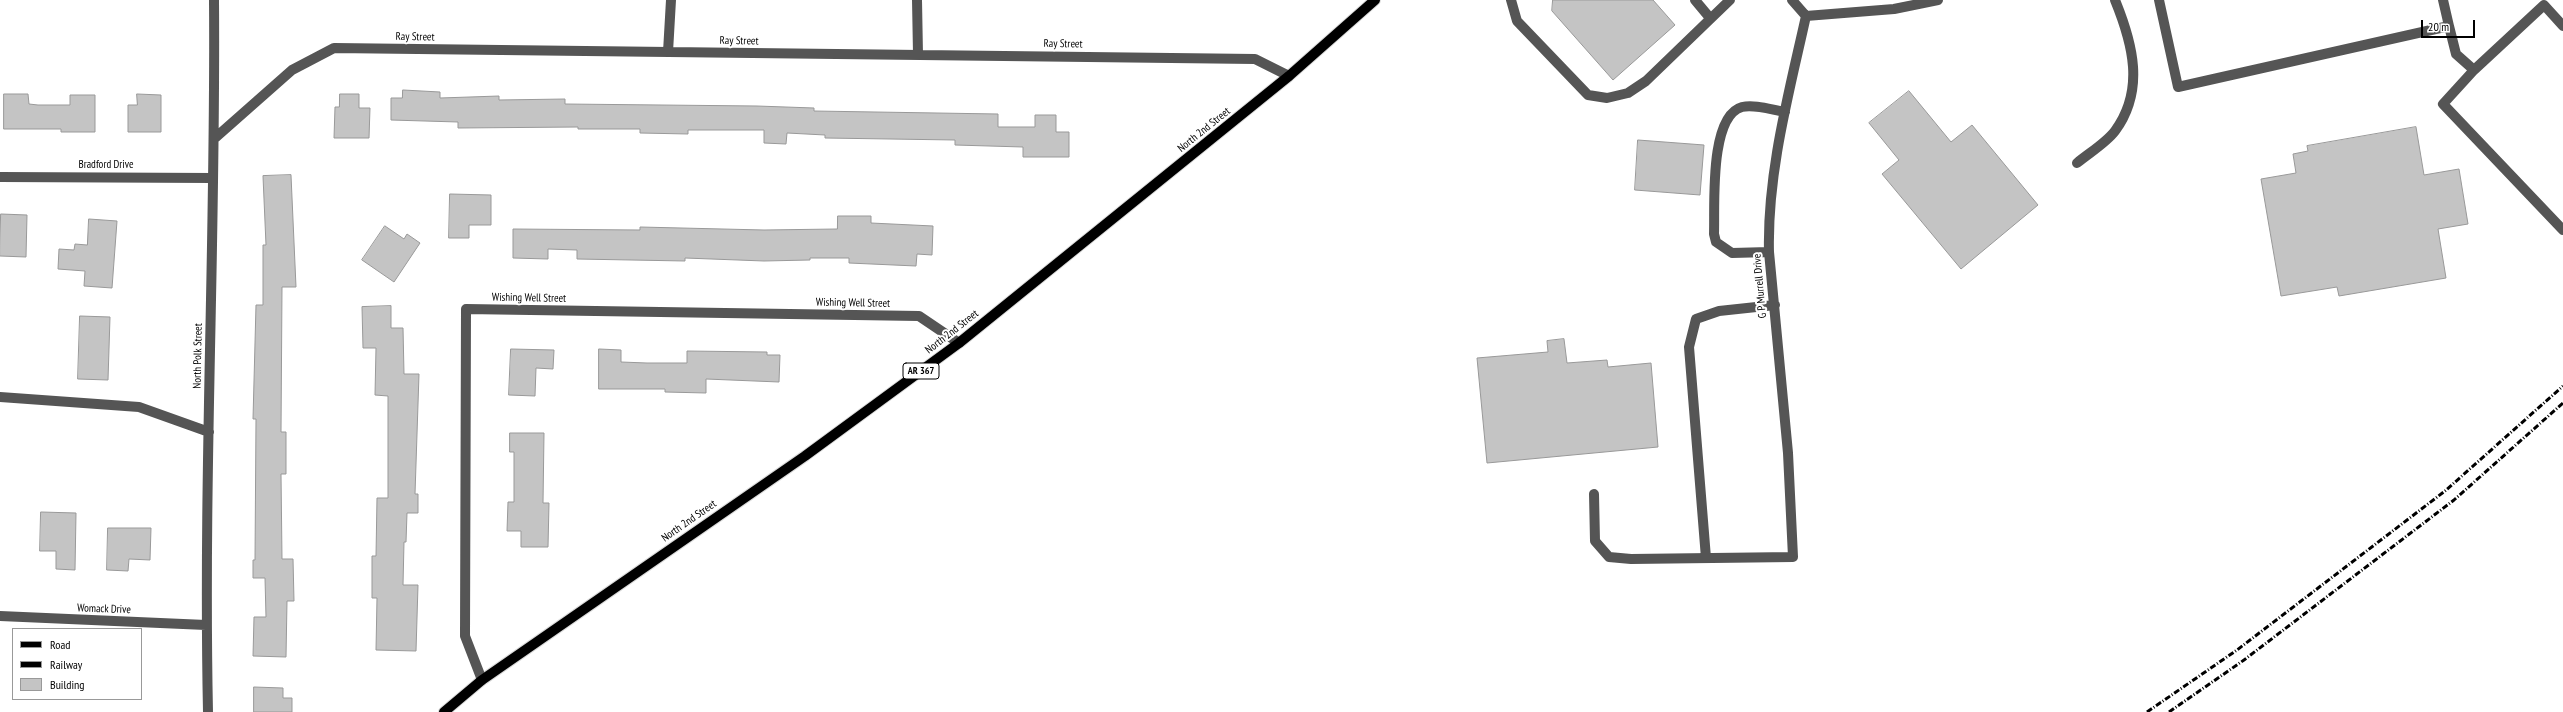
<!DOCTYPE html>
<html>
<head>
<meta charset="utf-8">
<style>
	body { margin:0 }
	#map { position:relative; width:2563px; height:712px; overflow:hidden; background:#fff; font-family:"PT Sans Narrow",sans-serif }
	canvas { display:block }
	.legend { position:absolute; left:12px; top:628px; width:130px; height:72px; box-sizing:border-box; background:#fff; border:1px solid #999; margin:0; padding:5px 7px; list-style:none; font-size:12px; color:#000 }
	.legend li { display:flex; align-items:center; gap:8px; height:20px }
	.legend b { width:20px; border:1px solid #999 }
	.scale { position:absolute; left:2421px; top:20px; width:54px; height:18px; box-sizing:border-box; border:2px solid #000; border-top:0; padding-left:5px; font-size:12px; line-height:14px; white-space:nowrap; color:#000; -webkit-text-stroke:3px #fff; paint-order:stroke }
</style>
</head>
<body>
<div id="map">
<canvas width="2563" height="712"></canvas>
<ul class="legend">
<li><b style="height:5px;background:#000"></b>Road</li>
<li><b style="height:5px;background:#000"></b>Railway</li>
<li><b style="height:11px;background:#c4c4c4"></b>Building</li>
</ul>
<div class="scale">20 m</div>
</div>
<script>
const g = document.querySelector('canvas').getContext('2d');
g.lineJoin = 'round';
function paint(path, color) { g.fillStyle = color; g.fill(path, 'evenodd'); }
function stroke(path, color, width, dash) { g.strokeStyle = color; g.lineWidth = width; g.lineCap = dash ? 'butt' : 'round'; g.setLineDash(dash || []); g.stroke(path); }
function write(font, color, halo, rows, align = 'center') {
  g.font = font + ' "PT Sans Narrow",sans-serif'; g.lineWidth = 4; g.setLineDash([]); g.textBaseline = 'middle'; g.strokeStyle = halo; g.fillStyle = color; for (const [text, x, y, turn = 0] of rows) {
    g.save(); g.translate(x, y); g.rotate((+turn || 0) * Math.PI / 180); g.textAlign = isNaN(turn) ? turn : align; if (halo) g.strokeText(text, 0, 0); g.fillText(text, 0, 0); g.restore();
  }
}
const building = new Path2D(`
	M1553,0H1653L1675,25L1613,80L1552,11Z
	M403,90L440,92V98L499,96V100L565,99V104L757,106L814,108V111L998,114V127H1035V115H1056V132H1069V157H1023V147L955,145V140L825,138V135L787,133L786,144L764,143V130H688V134L640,133V129H578V127L458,128V122L391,120V98H402Z
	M1909,91L1951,142L1972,125L2038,205L1961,269L1882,174L1899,160L1869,123Z
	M4,94H28L29,104L38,105H70V95H95V132H61V129H4Z
	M137,94L161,95V132H128V105H137Z
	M340,94H359V108H370L369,138H334L335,107H339Z
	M2416,127L2424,175L2459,169L2468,224L2438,229L2446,278L2339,296L2337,287L2281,296L2261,179L2296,173L2293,154L2308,151L2307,146Z
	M1638,140L1704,145L1700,195L1635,190Z
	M291,175L296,287H282L281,432H286V474H281L282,559H293L294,601H287L286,657L253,656L254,617H266L265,578H253V560H255L256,419H253L256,305H263V245H266L263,176Z
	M450,194L491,195V225H469V238H449Z
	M1,214L27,215L26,257L0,256Z
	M838,216H871V223L933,226L932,255L917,254L916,266L849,263V258H810V260L764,261L685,258V261L577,259V250L548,249V259L513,258V229L640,230V227L764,230L837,229Z
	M89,219L117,221L112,288L84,286L85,271L58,269L59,249L74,250L75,244L87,245Z
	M385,226L404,239L407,234L420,243L394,282L362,260Z
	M391,306V328H403L404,374H419L415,494H418V513H407L406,542H404L403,585H418L416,651L376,650L377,598H372V556H376L377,498H388V396L375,395L376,348H363L362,307Z
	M80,316L110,317L108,380L78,379Z
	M1564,339L1567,363L1607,360L1608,367L1651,363L1658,447L1487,463L1477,358L1548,352L1547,341Z
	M511,349L554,350L553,369L536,368L535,396L509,395Z
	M599,349L621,350V362L647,363H687V351L767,352V355H780L779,382L706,379V393L665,392V389H599Z
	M510,433H544L543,503H549L548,547H521V531H507L508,502H514V452H510Z
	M41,512L76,513L75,570L56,569V551H40Z
	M108,528H151L150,560L129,559L128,571L107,570Z
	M254,687L283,688V698H292V712H254Z`);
const minor = new Path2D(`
	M917,0L918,54
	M1511,0L1517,21L1588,95L1607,98L1628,93L1646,81L1730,0
	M1695,0L1710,18
	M1792,0L1806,16L1894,9L1938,0
	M2159,0L2178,87L2449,26L2443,0
	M2449,26L2456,54L2474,70
	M2563,26L2544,5L2474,70L2443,104L2563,230
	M668,52L671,0
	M215,138L292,70L334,48L1255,59L1289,76
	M2077,163C2089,153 2106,143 2115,131C2145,90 2133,44 2115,0
	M0,177L213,178
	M1769,252L1732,253L1716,242L1714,234C1715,206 1709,116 1742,107C1755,104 1772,110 1785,112
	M0,397L139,407L209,432
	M1594,494L1595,541L1609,557L1631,559L1793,557L1788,453L1769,252C1767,173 1789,93 1806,16
	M1706,558L1689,347L1696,319L1719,311L1775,305
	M0,616L206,625
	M482,680L465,636L466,309L919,316L959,343
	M208,712C203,475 216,237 214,0`);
const major = new Path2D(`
	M444,712L482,680L805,456L959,343L1289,76L1375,0`);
const rail = new Path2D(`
	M2147,712L2237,650L2445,491L2563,386
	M2169,712L2244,660L2454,500L2563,403`);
const shields = [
	[921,371,36]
];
const shieldNames = [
	["AR 367",921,371]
];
const streetNames = [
	["Ray Street",415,37,1],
	["Ray Street",739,41,1],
	["Ray Street",1063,44,1],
	["North 2nd Street",1204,130,-39],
	["Bradford Drive",106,165],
	["G P Murrell Drive",1760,286,-95],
	["Wishing Well Street",529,298,1],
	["Wishing Well Street",853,303,1],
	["North 2nd Street",952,332,-38],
	["North Polk Street",198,356,-89],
	["North 2nd Street",689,521,-35],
	["Womack Drive",104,609,2]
];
paint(building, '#c4c4c4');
stroke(building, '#999', 1);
stroke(major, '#dbdbdb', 12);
stroke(minor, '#555', 10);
stroke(major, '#000', 10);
stroke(rail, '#000', 3, [6, 2, 1, 2]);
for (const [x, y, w] of shields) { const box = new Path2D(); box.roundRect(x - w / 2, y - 8, w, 16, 3); g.fillStyle = '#fff'; g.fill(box); stroke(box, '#000', 1); }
write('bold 10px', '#000', null, shieldNames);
write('11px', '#000', '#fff', streetNames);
</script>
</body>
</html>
